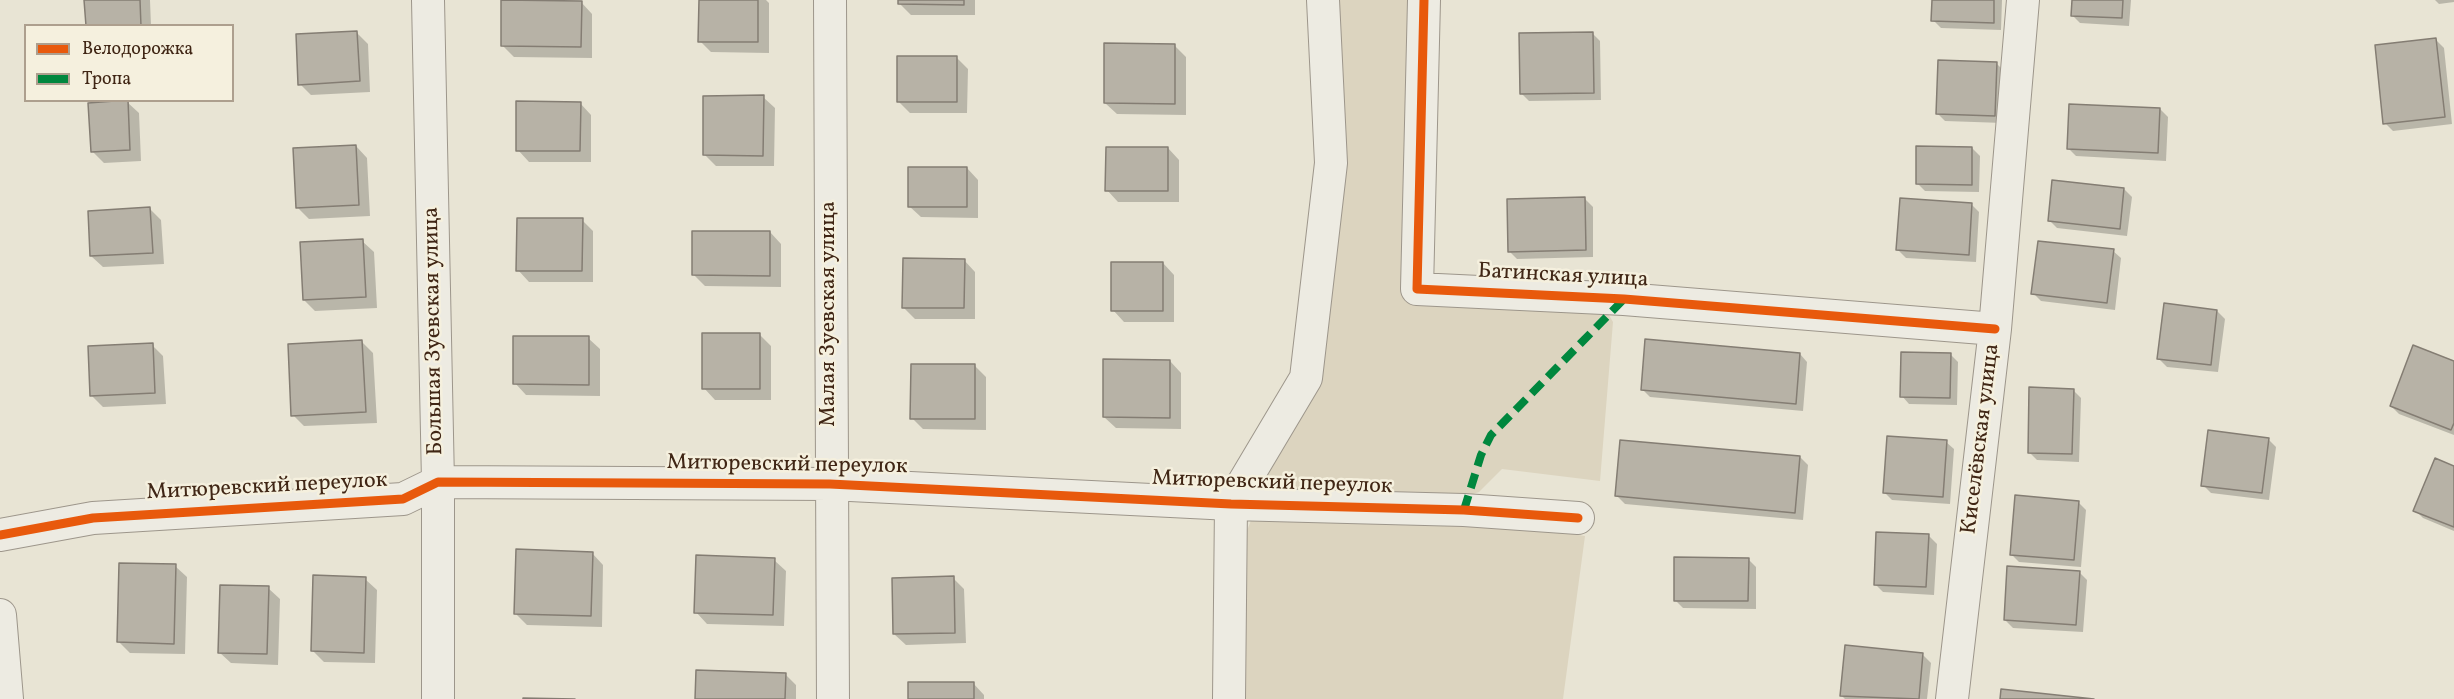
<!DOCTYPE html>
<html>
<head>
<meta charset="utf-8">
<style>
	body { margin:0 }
	#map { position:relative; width:2454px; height:699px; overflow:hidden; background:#e8e4d4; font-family:Vollkorn,serif }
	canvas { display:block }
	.legend { position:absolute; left:24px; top:24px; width:210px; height:78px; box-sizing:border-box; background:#f5f0de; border:2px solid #ad9f8e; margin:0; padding:8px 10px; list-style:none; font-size:18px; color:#402615 }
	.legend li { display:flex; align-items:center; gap:12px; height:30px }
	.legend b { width:30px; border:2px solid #ad9f8e }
</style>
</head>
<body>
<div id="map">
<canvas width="2454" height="699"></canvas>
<ul class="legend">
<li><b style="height:8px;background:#e8590c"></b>Велодорожка</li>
<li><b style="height:8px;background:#00873e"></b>Тропа</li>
</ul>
</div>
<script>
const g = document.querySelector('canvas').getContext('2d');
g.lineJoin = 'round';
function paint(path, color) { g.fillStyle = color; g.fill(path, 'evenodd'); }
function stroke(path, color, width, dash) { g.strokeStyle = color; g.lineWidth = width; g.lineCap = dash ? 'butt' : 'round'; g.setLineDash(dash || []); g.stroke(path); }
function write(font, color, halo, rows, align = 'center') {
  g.font = font + ' Vollkorn,serif'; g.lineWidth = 5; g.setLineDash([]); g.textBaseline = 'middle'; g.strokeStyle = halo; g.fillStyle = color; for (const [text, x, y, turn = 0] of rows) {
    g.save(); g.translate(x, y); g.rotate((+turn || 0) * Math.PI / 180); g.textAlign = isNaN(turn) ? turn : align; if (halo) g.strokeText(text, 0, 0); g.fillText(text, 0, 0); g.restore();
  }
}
const green = new Path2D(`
	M1333,0H1415L1408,293L1603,305L1613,322L1600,481L1502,469L1479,492L1457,499L1253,489L1315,381Z
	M1255,510L1483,520L1585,536L1563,699H1240L1243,541Z`);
const shadow = new Path2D(`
	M86,0H150L151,26H87Z
	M700,0H766L769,3V53L711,52L700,41Z
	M900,0H975V15H911L900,4Z
	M1933,0H2002L2001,30L1941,28L1933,20Z
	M2073,0H2131L2129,26L2080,23L2072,15Z
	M2435,0H2454V2L2439,4Z
	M581,2L592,14V58L514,57L503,46Z
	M357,33L368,44L370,92L311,95L300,84Z
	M1592,33L1600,41L1601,100L1529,101L1521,93Z
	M2436,40L2444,48L2452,124L2393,131L2385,123Z
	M1174,45L1186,57V115L1117,114L1105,103Z
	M956,57L968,69L967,113H910L899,102Z
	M1997,64L2005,72L2003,123L1945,121L1937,113Z
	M763,97L775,108L774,166H716L704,154Z
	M127,102L139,113L141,161L104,163L92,151Z
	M580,103L591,115V162H529L518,150Z
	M2160,109L2168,117L2166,161L2076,156L2068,148Z
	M356,146L367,158L370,216L309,219L298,208Z
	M1168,148L1179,160V202H1118L1107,190Z
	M1972,148L1980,156L1979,192L1925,191L1917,183Z
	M967,168L978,180V218L921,217L909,206Z
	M2124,189L2132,197L2127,236L2057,228L2049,220Z
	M1585,199L1593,207V257L1517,259L1509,251Z
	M1971,204L1979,212L1976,262L1906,258L1898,250Z
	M150,209L161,220L164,264L103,267L91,256Z
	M582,220L593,231V282H529L518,270Z
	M770,232L781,244V287L705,286L693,274Z
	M362,241L374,252L377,308L315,311L304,300Z
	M2113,251L2121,258L2115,310L2041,301L2033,293Z
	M964,260L975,272V319H915L904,308Z
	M1163,263L1174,275V322H1124L1113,310Z
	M2217,311L2225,319L2218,372L2167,367L2159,359Z
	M760,335L771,346V400H715L704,388Z
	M588,338L600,349V396L526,395L515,383Z
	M362,342L373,353L377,423L304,426L293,415Z
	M152,345L163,356L166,404L103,407L92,396Z
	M1800,354L1807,362L1803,411L1650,397L1642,389Z
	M1950,354L1958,362L1957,405L1909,404L1902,396Z
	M1170,361L1181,373V429L1116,428L1104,417Z
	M2454,362V435L2399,414L2391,406Z
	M975,366L986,377V430L923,429L912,418Z
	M2073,390L2081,398L2079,462L2037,460L2029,452Z
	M2268,439L2276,447L2269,500L2211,493L2203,485Z
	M1946,442L1954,449L1950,504L1892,500L1884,492Z
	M1800,457L1808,465L1803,520L1625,504L1617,496Z
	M2454,467V531L2423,518L2415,510Z
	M2078,502L2086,510L2081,567L2019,562L2011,554Z
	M1929,536L1937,544L1934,595L1883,592L1875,584Z
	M592,553L603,565L602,627L527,625L515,613Z
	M1748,559L1756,567V609L1683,608L1675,600Z
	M774,560L786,571L784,626L707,624L696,612Z
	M175,566L187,577L185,654L130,653L118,641Z
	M2079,572L2087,580L2083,632L2013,628L2005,620Z
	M953,578L964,589L966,643L906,645L894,634Z
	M365,579L377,590L375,663L324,662L312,650Z
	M268,588L280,599L278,665L231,663L219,652Z
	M1923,655L1931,663L1927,699H1845L1842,696Z
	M785,674L796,685V699H696Z
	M973,683L984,695V699H909Z`);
const building = new Path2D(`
	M84,0H140L141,26H86Z
	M501,0L582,1L581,47L501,46Z
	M699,0H758V42H698Z
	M898,0H964V5L898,4Z
	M1932,0H1994V23L1931,21Z
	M2072,0H2123L2122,18L2071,16Z
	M357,31L360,81L298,85L296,34Z
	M1593,32L1594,93L1520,94L1519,33Z
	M2436,38L2445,117L2383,124L2375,45Z
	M1104,43L1175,44V104L1104,103Z
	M897,56H957V102H897Z
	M1938,60L1997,62L1995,116L1936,114Z
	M764,95L763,156L703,155V96Z
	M128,100L130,150L91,152L88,103Z
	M516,101L581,102L580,151H516Z
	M2069,104L2160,108L2158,153L2067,149Z
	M356,145L359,205L296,208L293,148Z
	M1916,146L1972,147V185L1916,184Z
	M1106,147H1168V191H1105Z
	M908,167H967V207H908Z
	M2052,180L2124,188L2120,229L2048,221Z
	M1585,197L1586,250L1508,252L1507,199Z
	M1900,198L1972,203L1969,255L1896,250Z
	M150,207L153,253L90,256L88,211Z
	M517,218H583L582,271H516Z
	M692,231H770V276L692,275Z
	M363,239L366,297L303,300L300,242Z
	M2038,241L2114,249L2107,303L2031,294Z
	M903,258L965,259L964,308H902Z
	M1111,262H1163V311H1111Z
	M2164,303L2217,310L2211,365L2157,359Z
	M702,333H760V389H702Z
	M513,336H589V385L513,384Z
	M1645,339L1800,353L1796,404L1641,390Z
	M362,340L366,412L291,416L288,344Z
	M153,343L155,393L90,396L88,346Z
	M2413,345L2454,361V423L2451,430L2390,406Z
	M1901,352L1951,353L1950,398L1900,397Z
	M1103,359L1170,360V418L1103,417Z
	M911,364H975V419H910Z
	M2029,387L2074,389L2072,454L2028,453Z
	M2208,430L2269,438L2262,493L2201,486Z
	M1887,436L1947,440L1943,497L1883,493Z
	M1620,440L1800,456L1795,513L1615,496Z
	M2435,458L2454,466V527L2413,511Z
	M2015,495L2079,501L2074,560L2010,555Z
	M1876,532L1929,534L1926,587L1874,585Z
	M516,549L593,552L591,616L514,614Z
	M696,555L775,558L773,615L694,613Z
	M1674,557L1749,558L1748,601H1674Z
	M119,563L176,564L174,644L117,642Z
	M2007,566L2080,571L2076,625L2004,620Z
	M313,575L366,577L364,653L311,651Z
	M954,576L955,633L893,634L892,578Z
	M220,585L269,586L267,654L218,653Z
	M1845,645L1923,653L1919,699L1840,696Z
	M696,670L786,673L785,699H695Z
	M908,682H974V699H908Z
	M2001,689L2094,699H2000Z
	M523,698L575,699H523Z`);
const street = new Path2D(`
	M428,0L438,482V699
	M830,0L833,699
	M1424,0L1417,289L1624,299L1995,329
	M0,535L93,518L403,499L438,482L830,484L1231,504L1464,510L1578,518
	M0,615L7,699
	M1229,699L1231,504L1306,378L1331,163L1323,0
	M1952,699L1995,329L2023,0`);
const quiet = new Path2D(`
	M1464,510L1481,455L1491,435L1624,299`);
const cycleway = new Path2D(`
	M1424,0L1417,289L1624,299L1995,329
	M0,535L93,518L403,499L438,482L830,484L1231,504L1464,510L1578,518`);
const streetNames = [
	["Батинская улица",1563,277,3],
	["Малая Зуевская улица",830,314,-90],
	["Большая Зуевская улица",435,331,-91],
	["Киселёвская улица",1982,439,-83],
	["Митюревский переулок",787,466,1],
	["Митюревский переулок",1272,484,2],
	["Митюревский переулок",267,488,-3]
];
paint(green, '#dcd4bf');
paint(shadow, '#0003');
paint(building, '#b7b2a6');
stroke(building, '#847d73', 1.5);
stroke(street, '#9d968b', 34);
stroke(street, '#edebe2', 32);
stroke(quiet, '#00873e', 8, [15, 8]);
stroke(cycleway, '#e8590c', 9);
write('22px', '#402615', '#f5f0de', streetNames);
</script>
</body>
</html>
